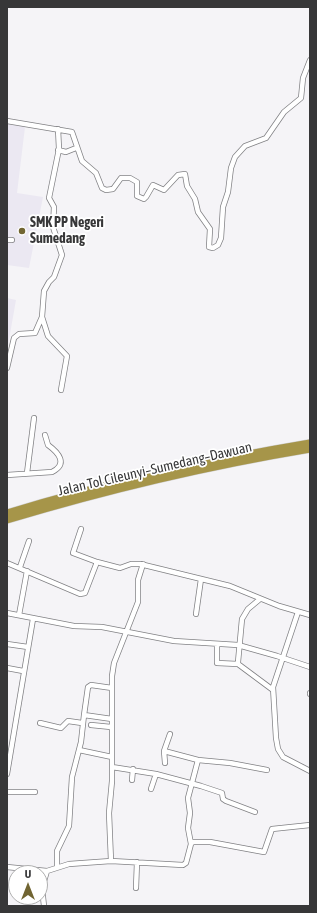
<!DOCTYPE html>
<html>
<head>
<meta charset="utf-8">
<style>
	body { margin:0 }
	#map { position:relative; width:317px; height:913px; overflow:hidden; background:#f5f4f7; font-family:"Asap Condensed",sans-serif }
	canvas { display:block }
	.frame { position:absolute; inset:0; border:8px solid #373738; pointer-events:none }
	.north { position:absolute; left:8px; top:865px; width:40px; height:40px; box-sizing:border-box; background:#fff; border:1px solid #afafaf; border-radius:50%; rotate:0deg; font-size:11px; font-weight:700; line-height:16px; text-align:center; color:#373738 }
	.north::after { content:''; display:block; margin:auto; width:14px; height:18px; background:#716532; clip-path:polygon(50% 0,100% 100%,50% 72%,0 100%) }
</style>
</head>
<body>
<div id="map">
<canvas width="317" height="913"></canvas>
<div class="frame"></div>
<div class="north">U</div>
</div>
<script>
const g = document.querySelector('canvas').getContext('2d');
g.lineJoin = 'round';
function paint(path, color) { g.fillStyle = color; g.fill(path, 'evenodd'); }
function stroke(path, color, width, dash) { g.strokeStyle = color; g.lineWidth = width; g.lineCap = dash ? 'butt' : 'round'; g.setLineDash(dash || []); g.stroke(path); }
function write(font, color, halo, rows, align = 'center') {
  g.font = font + ' "Asap Condensed",sans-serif'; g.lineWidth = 3.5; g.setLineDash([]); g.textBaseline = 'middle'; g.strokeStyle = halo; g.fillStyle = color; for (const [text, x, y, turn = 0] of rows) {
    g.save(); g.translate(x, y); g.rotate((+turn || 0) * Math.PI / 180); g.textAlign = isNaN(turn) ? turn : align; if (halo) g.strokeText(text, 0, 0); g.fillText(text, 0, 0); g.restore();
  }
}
const built = new Path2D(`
	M7,124L25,127L17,193L43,197L29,268L7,265Z
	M7,298L16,300L7,351Z`);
const minor = new Path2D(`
	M7,121L72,132L82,161L96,173L102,188L106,190L113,189L121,178H130L137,182V196L144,199L146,197L153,185L164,190L178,175L185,174L187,186L195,199L198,212L210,229L209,247L213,248L218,245L221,238L223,207L228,192L231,168L235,157L245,146L266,138L284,112L301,98L303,78L310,60
	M58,129L59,149L49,198L54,207L53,227L62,255L54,277L49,282L44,291L42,317L48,336L67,356L61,390
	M58,150L66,152L76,148
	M7,240H12
	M7,368L14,338L19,334L35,333L42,317
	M27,473L34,418
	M7,475L52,472C68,464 59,453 48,445L45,435
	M81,529L73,553L97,562
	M7,563L80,594L85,593L97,562L120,568L131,564H140L230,586L279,606L310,615
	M20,567L29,541
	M260,599L248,609L242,619L238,662V664L273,690
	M298,612L273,687L276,738L278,749L283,757L310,771
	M7,613L74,626L102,627L174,641L238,645L277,656L310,667
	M196,614L201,579
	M19,615L27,571
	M7,644L28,647
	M217,644V663L238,664
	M7,668L23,671
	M310,694V693
	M84,715L88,687L91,685L112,688
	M40,723L61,728L68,721L82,723
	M91,725L111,727
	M79,750L112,757
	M164,751L198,760L230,763L267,770
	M165,763L164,751L170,734
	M112,767L156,774L201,786L222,793L223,799L226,801L255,812
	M7,774L33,619
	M132,780L133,769
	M151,789L156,774
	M7,792H35
	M191,844L188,828L190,813L188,798L198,760
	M111,861L109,813L112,781V676L114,663L138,602V580L143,564
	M7,867L47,871L69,864L111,861L183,865L186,863L191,844L193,842H210L264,852L272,829L310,825
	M57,867V851L69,826L72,777L81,742L84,715L112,719
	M136,888L137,862
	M44,906L42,888L47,871`);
const highway = new Path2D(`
	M7,513C106,483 208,460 310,443
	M7,520C106,490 208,466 310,449`);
const markers = [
	[22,231,4,"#716532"]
];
const poiNames = [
	["SMK PP Negeri",30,223],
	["Sumedang",30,239]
];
const streetNames = [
	["Jalan Tol Cileunyi–Sumedang–Dawuan",155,469,-13]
];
paint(built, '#ebe8f2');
stroke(minor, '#818184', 6);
stroke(highway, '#cfcfcf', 8);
stroke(minor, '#fff', 4.5);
stroke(highway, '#a69549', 7);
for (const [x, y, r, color] of markers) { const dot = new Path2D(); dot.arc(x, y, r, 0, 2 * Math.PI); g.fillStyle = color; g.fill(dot); stroke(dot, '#fff', 1.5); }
write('bold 14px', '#373738', '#fff', poiNames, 'left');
write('14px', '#373738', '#fff', streetNames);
</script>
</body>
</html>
